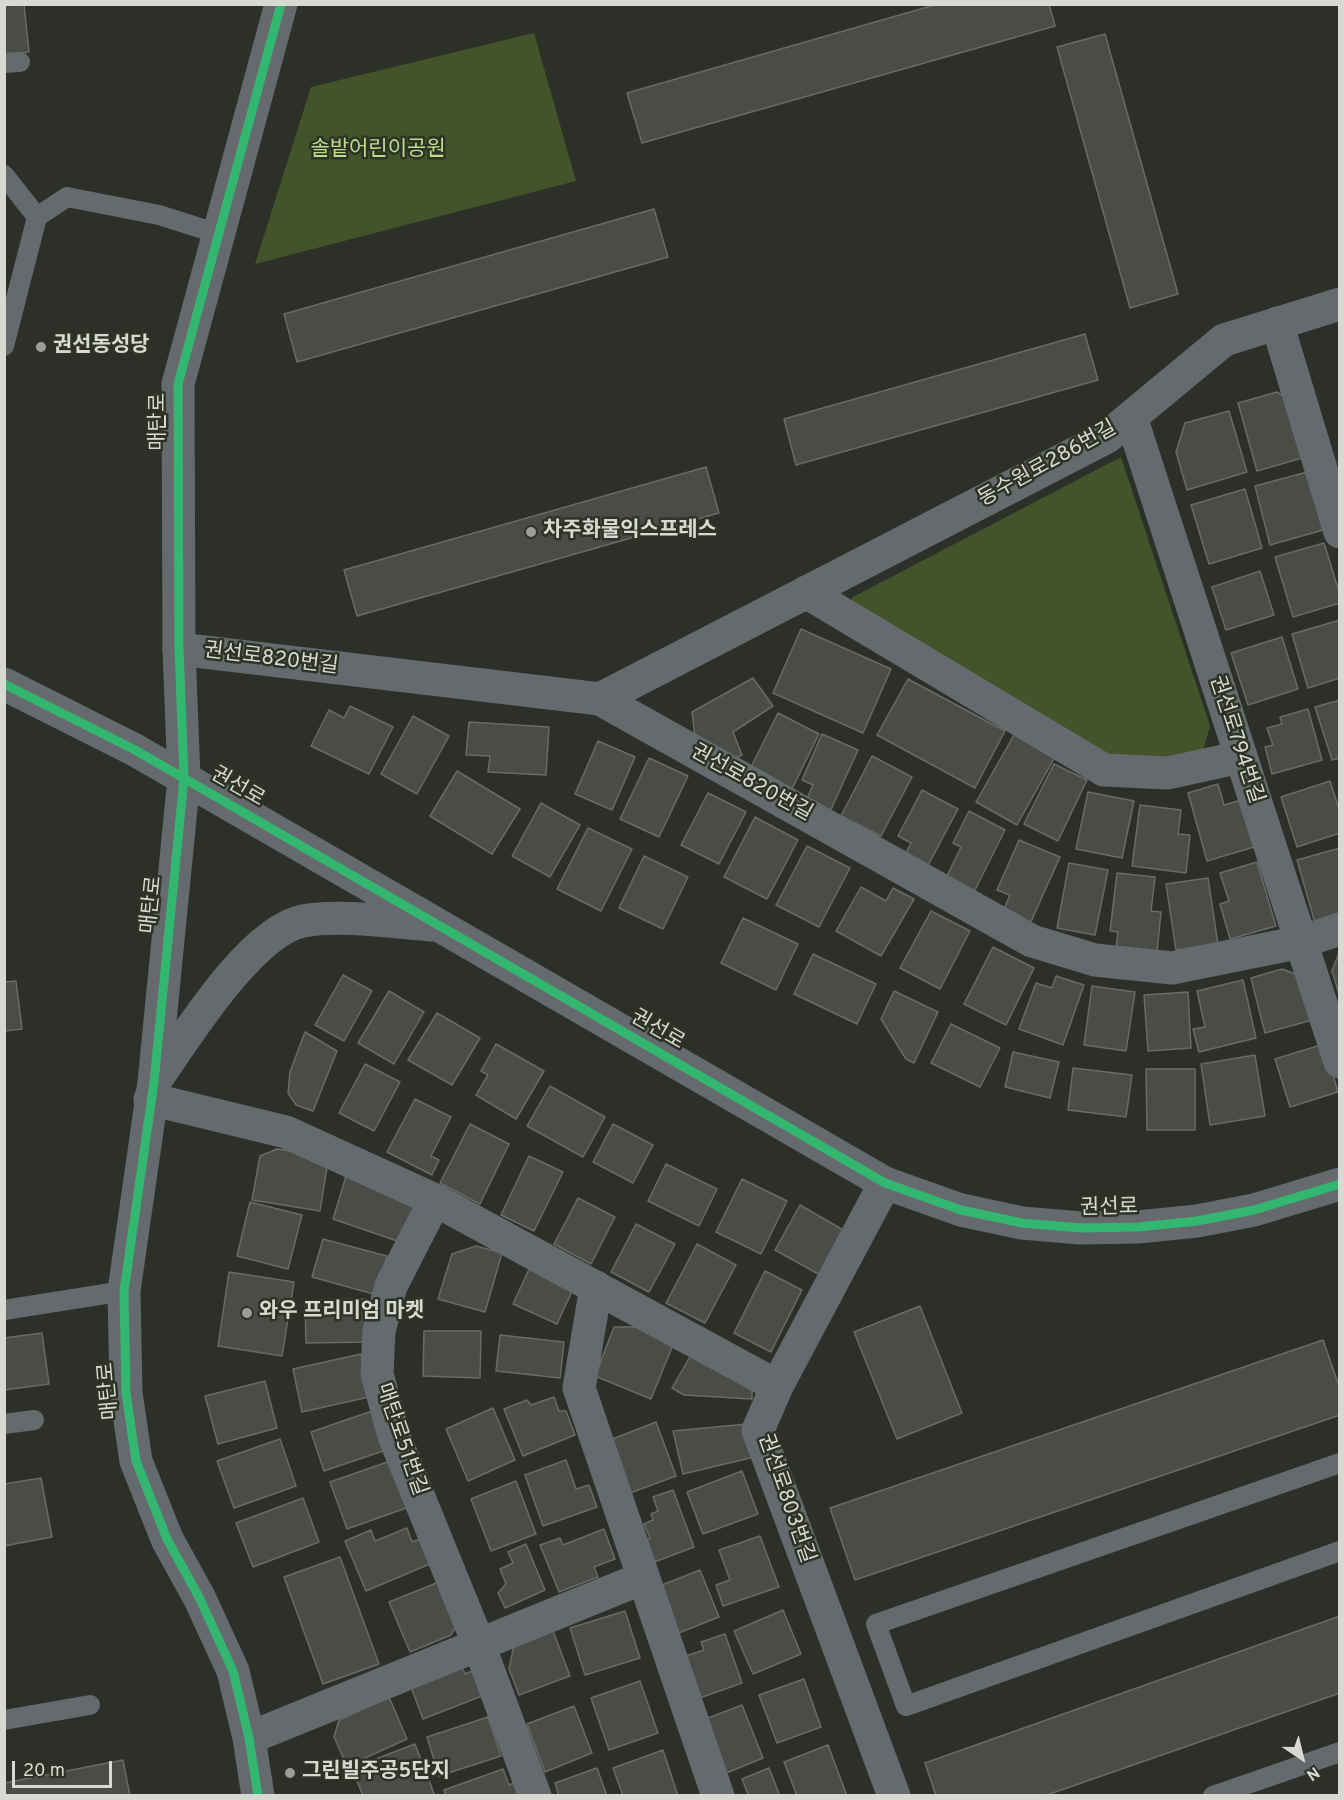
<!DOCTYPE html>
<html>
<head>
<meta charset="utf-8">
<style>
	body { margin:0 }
	#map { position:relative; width:1344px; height:1800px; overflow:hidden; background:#2d3029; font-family:Overpass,sans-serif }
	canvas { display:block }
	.frame { position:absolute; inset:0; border:6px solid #d6dad2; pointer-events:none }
	.north { position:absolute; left:1272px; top:1728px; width:60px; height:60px; -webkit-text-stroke:4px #2e3326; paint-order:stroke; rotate:145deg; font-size:16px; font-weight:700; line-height:24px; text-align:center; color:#d6dad2 }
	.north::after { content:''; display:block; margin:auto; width:21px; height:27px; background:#d6dad2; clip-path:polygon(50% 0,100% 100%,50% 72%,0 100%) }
	.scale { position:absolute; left:12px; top:1761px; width:100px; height:27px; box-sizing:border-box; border:3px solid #d6dad2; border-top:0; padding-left:8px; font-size:18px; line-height:21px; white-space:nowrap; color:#d6dad2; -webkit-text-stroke:4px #2e3326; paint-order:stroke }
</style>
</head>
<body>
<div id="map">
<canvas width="1344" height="1800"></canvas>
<div class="frame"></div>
<div class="north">N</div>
<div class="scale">20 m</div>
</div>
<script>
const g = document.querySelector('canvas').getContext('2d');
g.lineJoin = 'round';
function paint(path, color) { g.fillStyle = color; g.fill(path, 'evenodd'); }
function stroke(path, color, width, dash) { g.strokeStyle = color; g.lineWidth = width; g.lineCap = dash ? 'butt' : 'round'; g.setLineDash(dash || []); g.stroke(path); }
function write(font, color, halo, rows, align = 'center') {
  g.font = font + ' Overpass,"Noto Sans KR",sans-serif'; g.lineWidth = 5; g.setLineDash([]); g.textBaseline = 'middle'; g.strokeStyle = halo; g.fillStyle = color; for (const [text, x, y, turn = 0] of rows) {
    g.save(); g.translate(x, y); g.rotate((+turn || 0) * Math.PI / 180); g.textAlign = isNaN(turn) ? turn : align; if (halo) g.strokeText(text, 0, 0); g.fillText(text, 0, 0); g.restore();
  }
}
const green = new Path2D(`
	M534,33L576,181L255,264L311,87Z
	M1121,457L1210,726L1201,758L1118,759L862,616L851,598Z`);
const building = new Path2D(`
	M4,4H24L29,52L4,54Z
	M938,4H1049L1055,26L642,143L627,93Z
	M1105,34L1178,294L1130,308L1057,47Z
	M654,209L668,257L297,362L284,314Z
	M1085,334L1098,380L796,465L784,419Z
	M1277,392L1294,403L1309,456L1257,471L1238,403Z
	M1229,411L1247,472L1187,490L1176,452L1185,423Z
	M706,467L719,513L357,616L344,570Z
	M1307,472L1323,530L1270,545L1255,486Z
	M1245,489L1262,548L1209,564L1191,505Z
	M1324,543L1340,595V603L1293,617L1275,557Z
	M1260,571L1274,615L1226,630L1212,587Z
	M1340,620V678L1308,688L1292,634Z
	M801,629L891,669L863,733L773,693Z
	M1282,637L1298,689L1248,705L1231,653Z
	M753,678L773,706L733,732L742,755L720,765L696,745L692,712Z
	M908,679L1005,731L975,788L877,735Z
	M1340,700V758L1332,760L1315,707Z
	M350,706L393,727L369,774L311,746L329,710L344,718Z
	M1308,709L1322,760L1272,774L1265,747L1273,745L1267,728L1282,724L1280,717Z
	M778,713L819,734L790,793L748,773Z
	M413,716L449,736L417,794L381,774Z
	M469,722L549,727L546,775L488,772L490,756L466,755Z
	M822,734L858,750L828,816L804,805L813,785L802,780Z
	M1014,735L1055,757L1017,825L976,802Z
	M598,741L635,757L612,810L575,794Z
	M872,756L912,777L881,836L841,816Z
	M649,758L688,776L659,837L620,819Z
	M1054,764L1087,780L1058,841L1024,824Z
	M457,771L520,809L492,854L430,816Z
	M1330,781L1340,812V833L1297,847L1281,797Z
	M1218,784L1224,805L1241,800L1254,847L1207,861L1188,793Z
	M922,790L958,809L924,873L901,862L911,843L898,836Z
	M1088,792L1134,801L1122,858L1076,849Z
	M708,793L746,812L719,864L681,845Z
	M541,803L580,825L550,877L512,856Z
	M1140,805L1181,810L1178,834L1190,835L1186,873L1132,866Z
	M969,811L1005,830L972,896L944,882L961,847L953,843Z
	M755,817L798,840L767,899L724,877Z
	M588,828L632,849L601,911L557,889Z
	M1019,840L1060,857L1029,926L1002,914L1010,895L997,890Z
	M807,846L850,868L819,927L776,905Z
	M1340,848V916L1315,923L1297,860Z
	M644,856L688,877L663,929L619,908Z
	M1257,862L1276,926L1230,939L1220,904L1229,901L1220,873Z
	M1069,863L1108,870L1095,935L1057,928Z
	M1117,873L1155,877L1151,911L1161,912L1157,952L1116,948L1118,932L1110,931Z
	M1208,878L1218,944L1176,950L1166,884Z
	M861,887L886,901L893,888L914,899L881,956L836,931Z
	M931,911L970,931L940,989L900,968Z
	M743,918L798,944L776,990L721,963Z
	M993,947L1034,968L1006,1025L964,1004Z
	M1340,950V997L1332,971Z
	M813,954L876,984L857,1024L794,994Z
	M1282,969L1306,978L1316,1019L1265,1033L1251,978Z
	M343,975L372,991L344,1041L315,1025Z
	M1056,976L1084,985L1063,1045L1019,1029L1036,983L1052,988Z
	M1243,980L1256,1038L1199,1052L1193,1029L1205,1027L1197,991Z
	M16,981L22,1029L4,1031V982Z
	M1092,986L1135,992L1126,1051L1084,1045Z
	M389,991L424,1012L394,1064L358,1043Z
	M894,991L938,1012L914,1063L906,1059L881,1019Z
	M1188,992L1191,1048L1148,1051L1144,995Z
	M437,1013L480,1038L452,1085L408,1060Z
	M951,1024L1000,1048L980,1087L931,1063Z
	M305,1032L337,1051L313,1111L296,1105L288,1093L290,1072Z
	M496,1044L544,1071L516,1119L476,1095L488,1075L481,1071Z
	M1324,1044L1338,1092L1290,1107L1275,1059Z
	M1013,1052L1059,1062L1050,1098L1005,1087Z
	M1255,1055L1265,1116L1210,1125L1201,1064Z
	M365,1064L400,1082L374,1131L339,1113Z
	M1073,1068L1132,1075L1126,1117L1068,1110Z
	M1146,1069H1195V1130H1147Z
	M550,1086L605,1117L583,1157L527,1126Z
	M415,1099L451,1117L431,1156L439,1160L432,1175L387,1152Z
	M470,1124L509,1144L480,1204L440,1183Z
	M613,1124L653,1145L633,1183L593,1162Z
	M277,1149L299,1152L328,1161L320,1211L252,1200L260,1156Z
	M529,1156L563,1172L534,1231L501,1215Z
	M666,1164L717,1189L699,1226L648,1201Z
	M347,1173L421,1206L406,1244L333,1219Z
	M742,1179L787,1201L761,1254L716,1232Z
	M578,1198L615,1217L591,1264L554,1244Z
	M250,1202L302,1215L288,1269L237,1256Z
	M800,1205L845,1231L820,1275L775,1250Z
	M636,1224L675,1244L649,1292L611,1272Z
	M323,1239L387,1256L377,1295L312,1277Z
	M697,1244L736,1265L705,1323L666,1303Z
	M476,1246L502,1253L485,1312L438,1299L452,1254Z
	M530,1267L574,1287L557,1324L513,1304Z
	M765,1271L802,1290L771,1352L734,1333Z
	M229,1272L294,1282L282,1356L218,1346Z
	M367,1299L368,1342L306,1343L305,1300Z
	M920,1306L962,1413L897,1439L854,1332Z
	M614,1327H643L675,1340L651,1399L595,1376Z
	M424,1331H481L480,1378L423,1376Z
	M42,1333L49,1384L4,1390V1338Z
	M500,1335L564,1342L560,1378L496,1371Z
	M1323,1340L1340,1389V1415L855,1580L830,1508Z
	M361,1354L369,1397L302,1412L293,1369Z
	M691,1355L752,1388V1399L684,1395L672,1388Z
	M265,1381L277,1428L218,1444L205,1396Z
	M554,1397L559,1411H566L575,1435L523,1456L504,1409L527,1400L531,1405Z
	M493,1408L515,1460L468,1481L446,1429Z
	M375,1410L389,1449L324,1471L311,1432Z
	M656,1422L676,1476L630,1493L610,1440Z
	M747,1424L754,1457L683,1474L673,1431Z
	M280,1439L296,1486L234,1508L217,1461Z
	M396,1459L412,1506L347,1529L330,1482Z
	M566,1460L576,1489L589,1485L597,1507L543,1526L525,1475Z
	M742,1471L758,1514L703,1534L687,1492Z
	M41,1478L52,1537L4,1546V1484Z
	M516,1481L536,1534L491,1551L471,1499Z
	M673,1490L694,1547L644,1566L636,1544L650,1538L644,1524L653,1520L651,1514L658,1511L653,1497Z
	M303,1498L319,1542L253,1567L236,1523Z
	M407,1528L412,1542L422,1538L432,1563L366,1591L345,1541L371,1530L375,1541Z
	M604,1529L615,1559L594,1567L598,1577L559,1592L540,1545L560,1538L563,1545Z
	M760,1536L779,1587L723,1606L716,1585L730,1580L719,1550Z
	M526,1544L545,1590L505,1608L498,1593L506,1584L500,1569L513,1563L508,1552Z
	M340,1557L379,1664L323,1684L284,1577Z
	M700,1570L719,1617L676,1634L657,1587Z
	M444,1580L460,1619L451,1635L410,1652L389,1602Z
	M783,1610L801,1654L753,1674L734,1631Z
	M625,1611L640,1658L585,1675L570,1628Z
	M1340,1616V1693L1044,1796H936L925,1763Z
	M553,1631L570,1676L519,1695L509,1669L514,1645Z
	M725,1634L742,1683L694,1700L680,1658L704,1650L701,1642Z
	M462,1667L465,1674L477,1669L487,1694L423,1719L411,1687Z
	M804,1679L821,1727L777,1743L759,1695Z
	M640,1681L658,1733L609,1750L591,1698Z
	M389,1697L407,1739L347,1766L334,1737L339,1720Z
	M742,1705L763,1758L724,1774L703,1720Z
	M574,1706L592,1753L545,1772L527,1724Z
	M488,1717L501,1756L439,1776L427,1737Z
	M415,1744L435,1796H363L352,1768Z
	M828,1745L847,1796H797L784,1762Z
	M663,1750L678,1796H623L613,1768Z
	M123,1760L130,1796H4V1783Z
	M597,1768L607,1796H559L555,1783Z
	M769,1768L780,1796H744L748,1794L742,1779Z
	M503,1769L509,1785L514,1783L518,1796H446L444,1790Z`);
const service = new Path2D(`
	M4,63L20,62
	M4,175L37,217
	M4,346L37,217L67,197L159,215L219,234
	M4,1310L124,1291
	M4,1424L34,1420
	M1340,1463L876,1624L906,1706L1340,1551
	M4,1720L90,1705
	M1213,1796L1340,1752`);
const minor = new Path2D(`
	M1277,323L1340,532
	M1131,417L1340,1062
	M806,592L1104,770L1168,773L1241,757
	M179,649L600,699L1032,941L1095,960L1172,968L1301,942L1340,929
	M600,699L1107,437L1224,340L1340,304
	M150,1099L286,1132L435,1200L777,1386
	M885,1183L777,1386L758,1430L894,1796
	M435,1200L391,1286L379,1331L377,1374L394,1436L479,1645L535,1796
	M596,1287L579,1388L718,1796
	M249,1738L643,1578`);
const tertiary = new Path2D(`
	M4,684L135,750L885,1183L961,1210L1022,1223L1081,1228L1138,1227L1197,1221L1254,1210L1340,1184
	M155,1081C186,1037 250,932 303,921C338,914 394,922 431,925
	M258,1796L249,1738L233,1671L200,1599L167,1539L136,1461L126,1393L124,1291L154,1082L184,778L179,649L178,384L281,4`);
const cycleway = new Path2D(`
	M4,684L135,750L885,1183L961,1210L1022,1223L1081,1228L1138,1227L1197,1221L1254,1210L1340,1184
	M258,1796L249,1738L233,1671L200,1599L167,1539L136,1461L126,1393L124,1291L154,1082L184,778L179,649L178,384L281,4`);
const markers = [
	[41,347,6,"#9b9e97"],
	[531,532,6,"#9b9e97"],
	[247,1313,6,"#9b9e97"],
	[290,1773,6,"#9b9e97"]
];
const parkNames = [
	["솔밭어린이공원",378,151]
];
const poiNames = [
	["권선동성당",53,347],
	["차주화물익스프레스",543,532],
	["와우 프리미엄 마켓",259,1313],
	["그린빌주공5단지",302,1773]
];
const streetNames = [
	["매탄로",160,422,-90],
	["동수원로286번길",1048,465,-29],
	["권선로820번길",271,660,7],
	["권선로794번길",1235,740,72],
	["권선로820번길",751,784,29],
	["권선로",237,788,30],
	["매탄로",153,905,-84],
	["권선로",657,1031,30],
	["권선로",1109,1209,-1],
	["매탄로",110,1391,-95],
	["매탄로51번길",400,1440,71],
	["권선로803번길",785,1499,71]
];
paint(green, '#43542a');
paint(building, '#4a4d47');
stroke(building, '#696b66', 1.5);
stroke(service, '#666a6e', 20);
stroke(minor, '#666a6e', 33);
stroke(tertiary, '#666a6e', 33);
stroke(cycleway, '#33b770', 9);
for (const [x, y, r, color] of markers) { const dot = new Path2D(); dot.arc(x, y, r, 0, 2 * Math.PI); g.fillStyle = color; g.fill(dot); stroke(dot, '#2e3326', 2); }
write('21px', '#bcde8b', '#2e3326', parkNames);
write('bold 21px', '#d6dad2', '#2e3326', poiNames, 'left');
write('21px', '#d6dad2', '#2e3326', streetNames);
</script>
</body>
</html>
